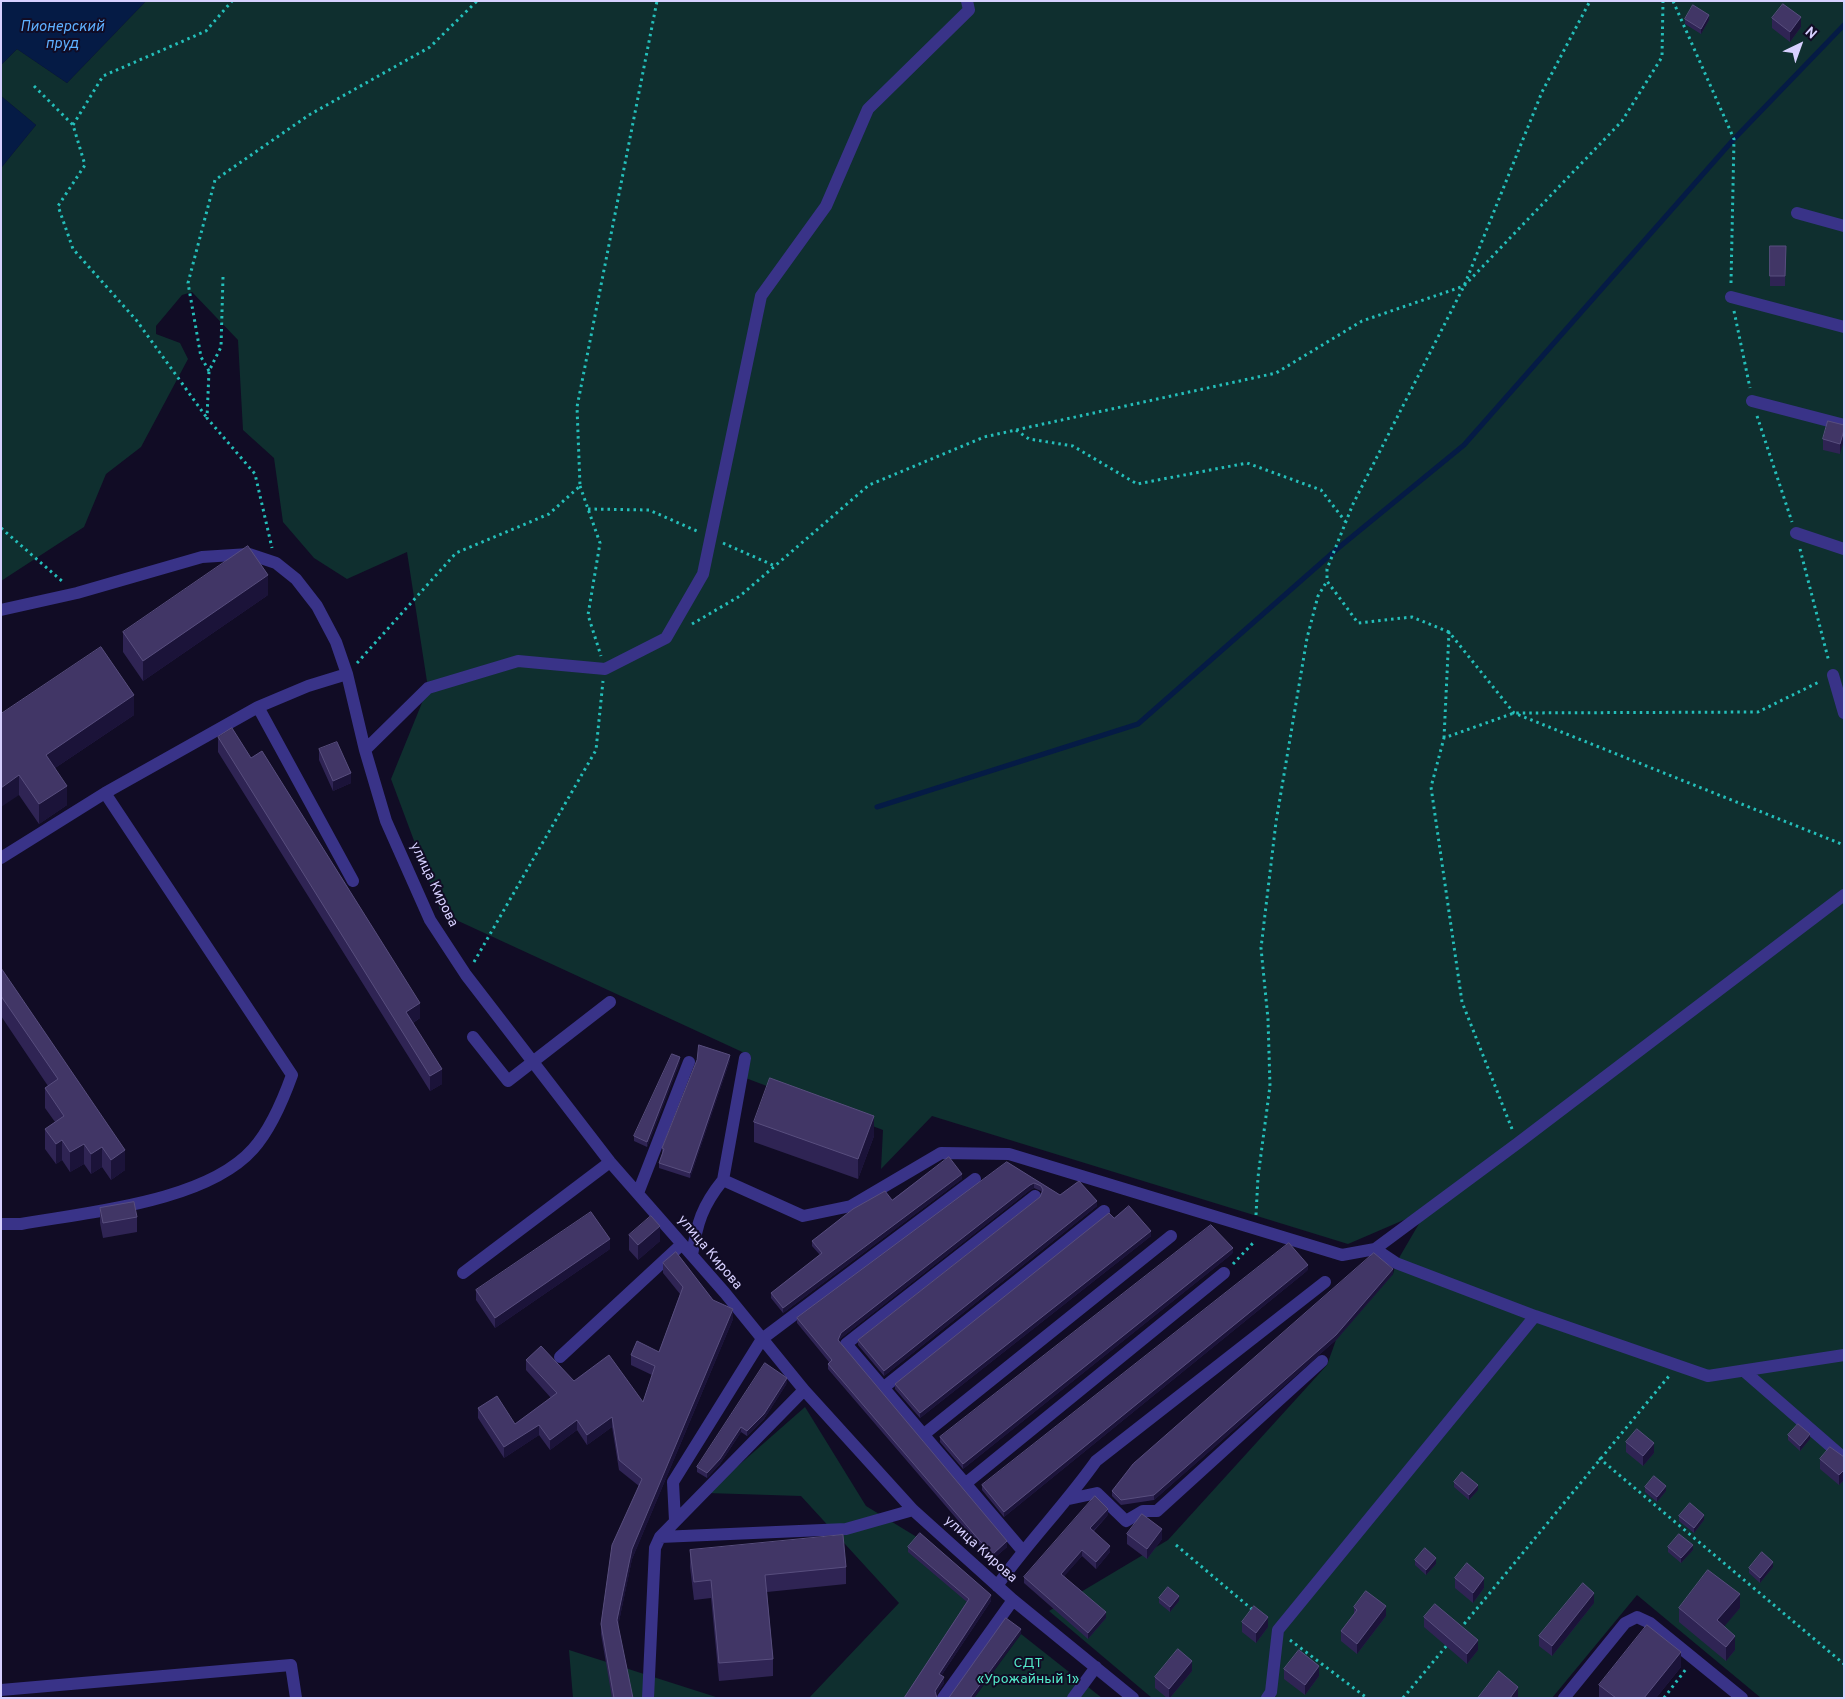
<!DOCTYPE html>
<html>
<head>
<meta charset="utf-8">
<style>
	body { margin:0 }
	#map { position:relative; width:1845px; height:1699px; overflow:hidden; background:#110c25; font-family:Overpass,sans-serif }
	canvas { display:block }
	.frame { position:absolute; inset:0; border:2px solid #d7d0ff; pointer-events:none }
	.north { position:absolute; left:1775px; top:20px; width:50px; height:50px; -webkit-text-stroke:4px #110c25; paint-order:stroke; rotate:42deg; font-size:14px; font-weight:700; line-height:20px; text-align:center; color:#d7d0ff }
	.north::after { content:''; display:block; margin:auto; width:18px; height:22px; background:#d7d0ff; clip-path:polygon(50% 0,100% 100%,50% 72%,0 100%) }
</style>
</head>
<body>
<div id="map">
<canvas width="1845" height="1699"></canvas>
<div class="frame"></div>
<div class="north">N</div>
</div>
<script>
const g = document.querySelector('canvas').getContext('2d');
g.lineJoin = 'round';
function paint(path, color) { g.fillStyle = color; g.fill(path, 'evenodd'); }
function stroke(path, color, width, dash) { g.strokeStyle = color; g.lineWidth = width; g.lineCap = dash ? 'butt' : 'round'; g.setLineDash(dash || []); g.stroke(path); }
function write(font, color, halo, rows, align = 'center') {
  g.font = font + ' Overpass,sans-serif'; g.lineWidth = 4; g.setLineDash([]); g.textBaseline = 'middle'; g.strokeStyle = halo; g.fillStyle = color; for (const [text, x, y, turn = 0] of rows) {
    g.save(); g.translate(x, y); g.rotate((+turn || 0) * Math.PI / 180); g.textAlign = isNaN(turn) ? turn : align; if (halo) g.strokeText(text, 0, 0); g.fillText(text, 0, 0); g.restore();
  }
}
const green = new Path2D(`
	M146,1H1844V1698H1761L1637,1595L1552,1698H1152L1049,1611L1168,1540L1327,1365L1336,1340L1393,1274L1396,1263L1427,1210L1348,1244L932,1116L881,1169L883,1130L743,1077L751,1056L441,913L391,779L428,688L407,552L347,579L314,558L283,522L274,458L243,430L238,340L192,292L182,295L156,326V334L180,343L188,359L141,447L106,474L84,527L1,581V168L36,125L1,96V65L17,49L67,83Z
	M805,1407L866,1506L920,1539L969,1604L908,1698H809L899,1603L801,1496L707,1493Z
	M1021,1634L1102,1698H974Z
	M569,1650L719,1698H573Z`);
const water = new Path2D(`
	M1,1H146L67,83L17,49L1,65Z
	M1,96L36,125L1,168Z`);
const stream = new Path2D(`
	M877,807L1138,724L1337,549L1464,445L1734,139L1844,25`);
const path = new Path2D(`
	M1673,1L1734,139L1731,283
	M34,86L73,125L85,165L58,206L73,249L137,321L207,418
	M73,125L103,76L206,31L232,1
	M223,277L221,347L209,371L207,418L255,474L272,548
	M1734,311L1750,388
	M209,371L201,357L188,283L215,180L309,115L430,47L477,1
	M1757,416L1792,522
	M1016,430L1029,439L1073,446L1137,484L1247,463L1321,490L1345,521
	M580,486L600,543L588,615L601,656
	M588,509L649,510L699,532
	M1,528L63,582
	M723,543L775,566
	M1800,549L1829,662
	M692,624L740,596L869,485L984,437L1276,373L1362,321L1464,286L1622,121L1662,57L1663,1
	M1449,632L1412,617L1358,623L1327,581V569L1353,504L1464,286L1542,92L1590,1
	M357,663L456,553L549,514L580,486L577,407L657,1
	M1444,738L1449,632L1514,713L1844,845
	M474,962L596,750L603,681
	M1512,1129L1462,1002L1431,787L1444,738L1514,713L1758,712L1821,681
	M1256,1215L1258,1177L1270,1086L1268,1019L1261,948L1276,822L1307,638L1318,596L1327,581
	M1233,1264L1253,1243
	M1599,1458L1844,1664
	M1176,1545L1254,1611
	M1460,1629L1669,1376
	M1290,1640L1367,1698
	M1403,1698L1448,1644
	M1664,1698L1686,1669`);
const minor = new Path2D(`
	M1797,213L1844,226
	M1731,297L1844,327
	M1752,401L1844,425
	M1796,533L1844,549
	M1,610L77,593L202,557L249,554L276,563L296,579L317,606L336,642L347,674L365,750L386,821L430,920L466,975L610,1162L725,1293L804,1390L913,1510L1013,1600L1133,1698
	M1833,675L1844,713
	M258,707L353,881
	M365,750L428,688L518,661L605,669L666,638L703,574L761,296L826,206L868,109L969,10L967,1
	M1,858L105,793L258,707L308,686L347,674
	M473,1037L508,1081L610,1002
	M723,1180L745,1058
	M638,1193L689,1062
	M1,1224H21C88,1212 206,1202 253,1149C271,1129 283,1100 292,1075L105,793
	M1375,1249L1396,1263L1535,1316L1708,1376L1844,1355
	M692,1255C697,1223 702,1206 723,1180L803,1216L851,1206L941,1153L1009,1154L1342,1255L1375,1249L1518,1143L1844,895
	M463,1273L610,1162
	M560,1357L682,1244
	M1744,1371L1844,1458
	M883,1388L1104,1211
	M923,1435L1171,1236
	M965,1484L1224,1273
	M1069,1499L1097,1493L1126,1521L1143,1511H1157L1322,1361
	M675,1521L673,1482L762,1339L975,1179
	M660,1537L846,1529L913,1510
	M1022,1550L846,1344L1035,1196
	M997,1586C1028,1542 1065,1505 1096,1461L1325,1282
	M1,1690L291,1665L296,1698
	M648,1698L655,1548L660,1537L804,1390
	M943,1698L1013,1600
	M1073,1698L1096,1667
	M1267,1698L1271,1692L1278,1630L1535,1316
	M1564,1698L1625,1623L1637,1617L1650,1623L1742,1698`);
const wall = new Path2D(`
	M1772,18L1801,27L1790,42L1772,28Z
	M1685,19L1709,20L1701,34L1685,24Z
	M1770,246H1786L1785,286H1770Z
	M1844,425L1840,454L1823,450V439Z
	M268,595L143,681L123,652V632Z
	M1,714L134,715L55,768L67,805L39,824L19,795Z
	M218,737L251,758L420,1018L413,1023L442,1084L430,1091L218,752Z
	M319,749L351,783L333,791L319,760Z
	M1,968L125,1170L111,1180L102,1167L91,1174L84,1164L70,1172L62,1160L56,1164L45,1149V1129L55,1122L45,1108V1088L48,1086L1,1016Z
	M730,1060L690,1178L659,1168V1163L662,1154V1148Z
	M680,1062L647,1147L634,1141V1136Z
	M754,1122L874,1136L858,1179L754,1142Z
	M1007,1162L1060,1195L1097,1206L884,1376L858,1345V1340L1040,1197L1042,1193L1041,1191L1034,1188L1030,1190L841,1338L839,1341L1007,1547L992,1560L828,1369V1364L829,1362L797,1323V1318Z
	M962,1179L783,1313L771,1298V1293L820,1255L812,1246V1241L892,1200Z
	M100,1208L137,1217V1232L103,1238L100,1223Z
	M1114,1218L1151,1236L920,1418L895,1389V1384Z
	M629,1235L660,1241L638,1260L629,1250Z
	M610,1249L495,1328L476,1300V1290Z
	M1233,1253L963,1469L940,1442V1437Z
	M663,1263L713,1300L733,1319L632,1559L618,1626L633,1698H612L601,1634V1624L639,1486L619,1470L612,1427L587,1445L577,1430L550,1450L539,1435L504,1458L478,1418V1408L515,1424L551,1398L526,1370V1360L574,1381L643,1402L652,1375L631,1365V1355L659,1352L680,1294L663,1273Z
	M1308,1270L1004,1517L982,1490V1485Z
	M1393,1274L1336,1340L1154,1500L1121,1505L1112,1496V1491Z
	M787,1383L764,1419L747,1436L741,1432L720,1464L707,1478L697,1472V1467Z
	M1788,1435L1810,1439L1800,1451L1788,1440Z
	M1626,1442L1654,1453L1643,1466L1626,1452Z
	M1844,1457V1480L1839,1485L1820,1469V1459Z
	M1454,1482L1478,1490L1469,1500L1454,1487Z
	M1645,1487L1666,1491L1657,1502L1645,1492Z
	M1108,1515L1094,1531L1110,1552L1096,1569L1082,1556L1064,1576L1106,1618L1088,1639L1024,1583V1577Z
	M1679,1516L1704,1520L1694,1533L1679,1521Z
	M1127,1534L1162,1539L1147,1559L1127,1544Z
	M908,1547L991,1601L941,1676L944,1683L936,1695L904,1698L967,1602L908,1552Z
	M1668,1547L1693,1550L1681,1563L1668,1552Z
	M690,1550L846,1567V1584L767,1592L773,1659V1676L719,1681L711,1598L694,1600L690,1567Z
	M1415,1560L1436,1564L1426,1575L1415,1565Z
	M1773,1567L1760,1583L1749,1573V1568Z
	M1455,1578L1484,1588L1473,1603L1455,1588Z
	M1159,1598L1179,1601L1170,1612L1159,1603Z
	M1594,1603L1552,1656L1539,1646V1636Z
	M1354,1607L1386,1616L1357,1654L1341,1641V1631L1354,1614Z
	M1679,1608H1740L1724,1626L1735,1650L1726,1661L1679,1622Z
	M1424,1617L1478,1650L1467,1664L1424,1627Z
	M1242,1622L1268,1627L1256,1643L1242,1632Z
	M1681,1667L1656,1698H1599V1685Z
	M1284,1669L1319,1676L1305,1695L1284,1679Z
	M1192,1671L1170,1698H1167L1155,1688V1677Z`);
const shadedWall = new Path2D(`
	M1709,15V20L1701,34V29Z
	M1801,17V27L1790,42V32Z
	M1844,430V440L1840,454V444Z
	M268,575V595L143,681V661Z
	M134,695V715L46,774V755Z
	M351,773V783L333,791V781Z
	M19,775V795L1,807V788Z
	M67,786V805L39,824V804Z
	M420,1003V1018L406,1027V1012Z
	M730,1055V1060L690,1178V1173Z
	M680,1057V1062L647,1147V1142Z
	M442,1069V1084L430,1091V1076Z
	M874,1116V1136L858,1179V1159Z
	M62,1140V1160L56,1164V1144Z
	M84,1144V1164L70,1172V1152Z
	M102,1147V1167L91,1174V1154Z
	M125,1150V1170L111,1180V1160Z
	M962,1174V1179L783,1313V1308Z
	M1034,1183V1188L1030,1190L841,1338L838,1345V1340L841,1333L1030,1185Z
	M1097,1201V1206L884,1376V1371Z
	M660,1226V1241L638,1260V1245Z
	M1151,1231V1236L920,1418V1413Z
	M610,1239V1249L495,1328V1318Z
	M1233,1248V1253L963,1469V1464Z
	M1308,1265V1270L1004,1517V1512Z
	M1393,1269V1274L1336,1340L1154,1500V1495Z
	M733,1309V1319L632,1559L617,1631V1620L632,1549Z
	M787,1378V1383L764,1419L747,1436V1431Z
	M612,1417V1427L587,1445V1435Z
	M577,1420V1430L550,1450V1440Z
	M539,1425V1435L504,1458V1447Z
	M741,1427V1432L720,1464L707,1478V1473Z
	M1810,1434V1439L1800,1451V1446Z
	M1654,1443V1453L1643,1466V1456Z
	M1844,1470V1480L1839,1485V1475Z
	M1478,1485V1490L1469,1500V1495Z
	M1666,1486V1491L1657,1502V1497Z
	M1108,1509V1515L1090,1534V1528Z
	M1704,1515V1520L1694,1533V1528Z
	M1162,1529V1539L1147,1559V1549Z
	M1007,1541V1547L992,1560V1555Z
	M1693,1545V1550L1681,1563V1558Z
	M1110,1546V1552L1096,1569V1562Z
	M1082,1550V1556L1061,1580V1574Z
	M1436,1558V1564L1426,1575V1570Z
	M1773,1562V1567L1760,1583V1578Z
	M1484,1578V1588L1473,1603V1593Z
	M1594,1593V1603L1552,1656V1646Z
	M1740,1594V1608L1717,1635V1620Z
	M991,1595V1601L939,1679V1674Z
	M1179,1596V1601L1170,1612V1607Z
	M1386,1606V1616L1357,1654V1644Z
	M1106,1612V1618L1088,1639V1633Z
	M1268,1617V1627L1256,1643V1633Z
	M1021,1629V1634L974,1698H970Z
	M1735,1636V1650L1726,1661V1647Z
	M1478,1640V1650L1467,1664V1654Z
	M1681,1652V1667L1656,1698H1644Z
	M1192,1661V1671L1170,1698H1169V1689Z
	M1319,1666V1676L1305,1695V1685Z
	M944,1677V1683L935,1697V1691Z
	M1518,1687V1698H1510Z`);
const building = new Path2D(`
	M1783,4L1801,17L1790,32L1772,18Z
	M1693,5L1709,15L1701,29L1685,19Z
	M1770,246H1786L1785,276H1770Z
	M1828,421L1844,425V430L1840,444L1823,439Z
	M248,546L268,575L143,661L123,632Z
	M101,647L134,695L46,755L67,786L39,804L19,775L1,788V714Z
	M232,728L251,758L262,751L420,1003L406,1012L442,1069L430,1076L218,737Z
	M337,742L351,773L333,781L319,749Z
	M1,968L125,1150L111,1160L102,1147L91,1154L84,1144L70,1152L62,1140L56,1144L45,1129L64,1116L45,1088L58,1079L1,996Z
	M699,1045L730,1055L690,1173L659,1163L664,1149L662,1148L697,1060Z
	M672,1054L680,1057L647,1142L634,1136Z
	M770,1078L874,1116L858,1159L754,1122Z
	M949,1157L962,1174L783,1308L771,1293L822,1253L812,1241L853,1209L885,1191L892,1200Z
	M1007,1162L1060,1195L1079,1181L1097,1201L884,1371L858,1340L1040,1197L1043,1190L1041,1186L1034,1183L1030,1185L841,1333L838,1340L1007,1541L992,1555L828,1364L832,1360L797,1318Z
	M134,1202L137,1217L103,1223L100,1208Z
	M1129,1206L1151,1231L920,1413L895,1384L1109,1213L1114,1218Z
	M591,1212L610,1239L495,1318L476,1290Z
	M651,1216L660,1226L638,1245L629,1235Z
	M1211,1225L1233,1248L963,1464L940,1437Z
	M1289,1243L1308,1265L1004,1512L982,1485Z
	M676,1252L713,1300L733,1309L632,1549L617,1620L633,1698H614L601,1624L612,1545L642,1479L619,1460L612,1417L587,1435L577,1420L550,1440L539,1425L504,1447L478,1408L497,1396L515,1424L557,1393L526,1360L541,1346L574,1381L609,1355L643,1402L655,1366L631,1355L637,1341L659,1352L683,1287L663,1263Z
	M1374,1253L1393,1269L1336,1335L1154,1495L1121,1500L1112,1491L1133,1464Z
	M765,1363L787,1378L764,1414L747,1431L741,1427L720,1459L707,1473L697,1467Z
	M1798,1424L1810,1434L1800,1446L1788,1435Z
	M1637,1429L1654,1443L1643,1456L1626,1442Z
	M1830,1447L1844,1457V1470L1839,1475L1820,1459Z
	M1462,1472L1478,1485L1469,1495L1454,1482Z
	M1654,1476L1666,1486L1657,1497L1645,1487Z
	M1095,1496L1108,1509L1090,1528L1110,1546L1096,1562L1082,1550L1061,1574L1106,1612L1088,1633L1024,1577Z
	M1690,1503L1704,1515L1694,1528L1679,1516Z
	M1142,1514L1162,1529L1147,1549L1127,1534Z
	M920,1533L991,1595L939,1674L944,1677L935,1691L937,1698H904L969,1599L908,1547Z
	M1679,1534L1693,1545L1681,1558L1668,1547Z
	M843,1535L846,1567L765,1575L773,1659L719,1663L711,1580L694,1582L690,1550Z
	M1425,1548L1436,1558L1426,1570L1415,1560Z
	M1762,1552L1773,1562L1760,1578L1749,1568Z
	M1467,1563L1484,1578L1473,1593L1455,1578Z
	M1708,1570L1740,1594L1717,1620L1735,1636L1726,1647L1679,1608Z
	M1583,1583L1594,1593L1552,1646L1539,1636Z
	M1168,1587L1179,1596L1170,1607L1159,1598Z
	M1366,1591L1386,1606L1357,1644L1341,1631L1357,1610L1354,1607Z
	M1435,1604L1478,1640L1467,1654L1424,1617Z
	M1254,1606L1268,1617L1256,1633L1242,1622Z
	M1006,1618L1021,1629L970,1698H949Z
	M1647,1625L1681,1652L1644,1698H1616L1599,1685Z
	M1178,1649L1192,1661L1169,1689L1155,1677Z
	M1299,1650L1319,1666L1305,1685L1284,1669Z
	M1499,1671L1518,1687L1510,1698H1478Z`);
const streetNames = [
	["улица Кирова",433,885,64],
	["улица Кирова",709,1253,50],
	["улица Кирова",980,1550,42]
];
const parkNames = [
	["СДТ",1028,1664],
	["«Урожайный 1»",1028,1680]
];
const waterNames = [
	["Пионерский",62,28],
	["пруд",62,45]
];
paint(green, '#0f2f2f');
paint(water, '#051b45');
stroke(stream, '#051b45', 5);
stroke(path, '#24bfba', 3, [2.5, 4]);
stroke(minor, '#393388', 12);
paint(wall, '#2f2454');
paint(shadedWall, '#1b1339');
paint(building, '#413666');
stroke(building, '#584e7e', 1);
write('14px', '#d7d0ff', '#110c25', streetNames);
write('14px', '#52e9c8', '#110c25', parkNames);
write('italic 15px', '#5eb0ff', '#110c25', waterNames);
</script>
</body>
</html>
